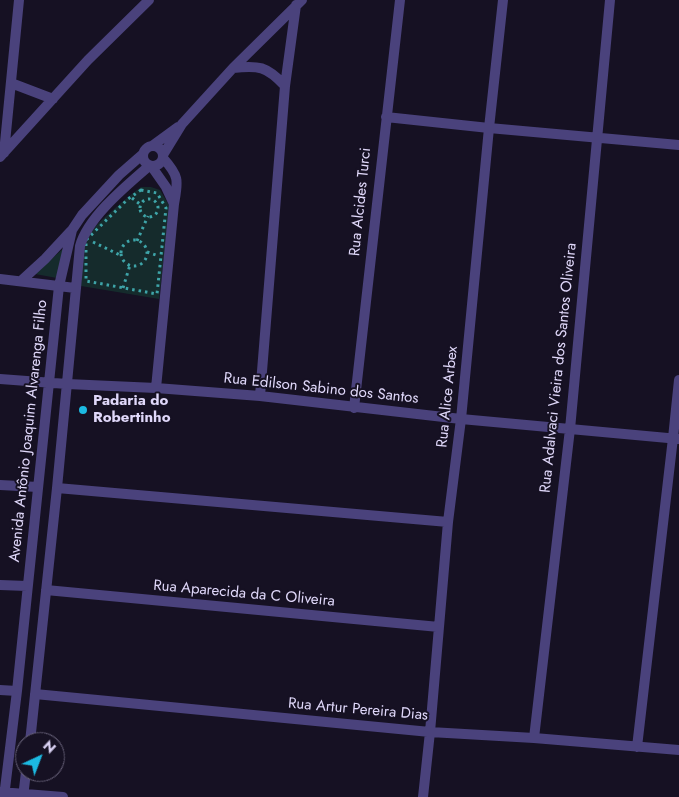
<!DOCTYPE html>
<html>
<head>
<meta charset="utf-8">
<style>
	body { margin:0 }
	#map { position:relative; width:679px; height:797px; overflow:hidden; background:#161123; font-family:Jost,sans-serif }
	canvas { display:block }
	.north { position:absolute; left:15px; top:732px; width:50px; height:50px; box-sizing:border-box; background:#161123; border:1px solid #676179; border-radius:50%; rotate:43deg; font-size:14px; font-weight:700; line-height:20px; text-align:center; color:#e0d8fa }
	.north::after { content:''; display:block; margin:auto; width:18px; height:22px; background:#1cbae2; clip-path:polygon(50% 0,100% 100%,50% 72%,0 100%) }
</style>
</head>
<body>
<div id="map">
<canvas width="679" height="797"></canvas>
<div class="north">N</div>
</div>
<script>
const g = document.querySelector('canvas').getContext('2d');
g.lineJoin = 'round';
function paint(path, color) { g.fillStyle = color; g.fill(path, 'evenodd'); }
function stroke(path, color, width, dash) { g.strokeStyle = color; g.lineWidth = width; g.lineCap = dash ? 'butt' : 'round'; g.setLineDash(dash || []); g.stroke(path); }
function write(font, color, halo, rows, align = 'center') {
  g.font = font + ' Jost,sans-serif'; g.lineWidth = 4; g.setLineDash([]); g.textBaseline = 'middle'; g.strokeStyle = halo; g.fillStyle = color; for (const [text, x, y, turn = 0] of rows) {
    g.save(); g.translate(x, y); g.rotate((+turn || 0) * Math.PI / 180); g.textAlign = isNaN(turn) ? turn : align; if (halo) g.strokeText(text, 0, 0); g.fillText(text, 0, 0); g.restore();
  }
}
const green = new Path2D(`
	M141,187H151L160,190L170,207L159,299L81,286C82,273 81,253 84,242C86,231 130,195 141,187Z
	M66,246L57,278L35,274Z`);
const path = new Path2D(`
	M141,190L157,193L166,208L157,294L86,281V240L128,199Z
	M132,198L141,205
	M140 208a9 9 0 1 1 18 0a9 9 0 1 1-18 0Z
	M121 253a13 13 0 1 1 26 0a13 13 0 1 1-26 0Z
	M137,241L148,216
	M93,242L122,256
	M147,252L159,256
	M123,288L130,265`);
const minor = new Path2D(`
	M233,68C258,65 267,66 285,86
	M11,83L53,99
	M386,117L489,128L679,145
	M143 156a10 10 0 1 1 20 0a10 10 0 1 1-20 0Z
	M152,146L178,127
	M4,153L19,0
	M163,155L182,124L233,68L302,0
	M0,157L88,60L149,0
	M152,167L166,187L174,204C178,181 180,177 163,158
	M0,279L75,288
	M21,281L45,259L71,231
	M0,379L67,384L156,388L260,396L461,419L679,439
	M156,388L174,204
	M260,396L285,86L296,5
	M354,408L400,0
	M0,485L38,487
	M57,488L448,522
	M0,585L27,586
	M46,590L439,627
	M0,690L17,691
	M35,694L430,732L534,738L679,750
	M534,738L570,429L610,0
	M30,742L57,488L80,246C88,217 126,186 149,166
	M637,747L673,438L679,380
	M0,792L63,797
	M4,797L17,691L59,286L72,230L82,215L119,175L143,154
	M23,797L26,772
	M423,797L430,732L448,522L461,419L489,128L503,0`);
const markers = [
	[83,410,5,"#1cbae2"]
];
const streetNames = [
	["Rua Alcides Turci",361,202,-84],
	["Rua Adalvaci Vieira dos Santos Oliveira",559,368,-84],
	["Rua Edilson Sabino dos Santos",321,389,6],
	["Rua Alice Arbex",448,397,-84],
	["Avenida Antônio Joaquim Alvarenga Filho",29,431,-84],
	["Rua Aparecida da C Oliveira",244,594,5],
	["Rua Artur Pereira Dias",358,710,5]
];
const poiNames = [
	["Padaria do",93,401],
	["Robertinho",93,418]
];
paint(green, '#152b2c');
stroke(path, '#3ea4a8', 3, [2.5, 4]);
stroke(minor, '#4a427c', 10);
for (const [x, y, r, color] of markers) { const dot = new Path2D(); dot.arc(x, y, r, 0, 2 * Math.PI); g.fillStyle = color; g.fill(dot); stroke(dot, '#161123', 2); }
write('15px', '#e0d8fa', '#161123', streetNames);
write('bold 15px', '#e0d8fa', '#161123', poiNames, 'left');
</script>
</body>
</html>
